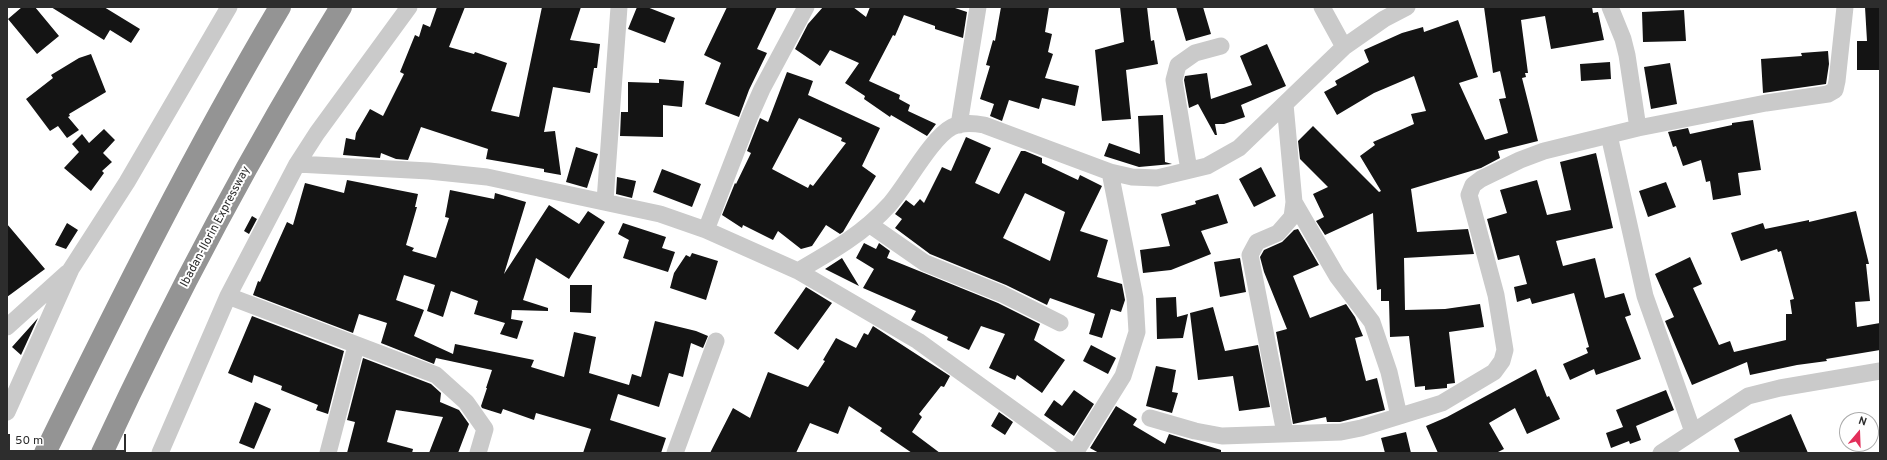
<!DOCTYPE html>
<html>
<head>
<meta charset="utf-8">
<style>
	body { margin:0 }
	#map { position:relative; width:1887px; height:460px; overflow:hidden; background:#fff; font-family:Overpass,sans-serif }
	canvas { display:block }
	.frame { position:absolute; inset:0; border:8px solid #2d2d2d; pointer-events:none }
	.north { position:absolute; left:1839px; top:412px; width:40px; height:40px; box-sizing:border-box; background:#fff; border:1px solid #ababab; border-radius:50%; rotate:19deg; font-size:11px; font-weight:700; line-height:16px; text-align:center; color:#2d2d2d }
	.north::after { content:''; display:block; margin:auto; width:14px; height:18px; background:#e32f5a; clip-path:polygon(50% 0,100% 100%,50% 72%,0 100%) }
	.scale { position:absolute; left:8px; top:434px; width:118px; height:18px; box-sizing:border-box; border:2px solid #2d2d2d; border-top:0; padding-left:5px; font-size:12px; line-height:14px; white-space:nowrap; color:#2d2d2d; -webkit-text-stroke:3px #fff; paint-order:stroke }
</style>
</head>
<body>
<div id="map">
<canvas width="1887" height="460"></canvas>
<div class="frame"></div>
<div class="north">N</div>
<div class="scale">50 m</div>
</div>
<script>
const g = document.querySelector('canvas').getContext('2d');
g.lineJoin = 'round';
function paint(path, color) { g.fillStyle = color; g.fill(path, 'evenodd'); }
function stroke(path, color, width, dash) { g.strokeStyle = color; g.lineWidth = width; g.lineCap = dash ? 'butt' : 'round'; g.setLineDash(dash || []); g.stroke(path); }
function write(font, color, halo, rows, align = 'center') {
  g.font = font + ' Overpass,sans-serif'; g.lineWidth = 4; g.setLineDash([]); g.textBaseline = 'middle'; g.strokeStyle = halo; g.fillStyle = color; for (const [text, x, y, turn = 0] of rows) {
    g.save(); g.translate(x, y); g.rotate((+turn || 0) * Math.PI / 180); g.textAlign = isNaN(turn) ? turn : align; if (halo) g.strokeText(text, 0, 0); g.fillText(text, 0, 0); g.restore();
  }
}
const building = new Path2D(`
	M22,7H35L59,36L37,54L8,19Z
	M51,7H104L140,29L131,43L110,30L104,40Z
	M437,7H465L449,47L474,54L475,52L507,63L491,111L519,117L542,7H581L570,40L600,44L597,68H594L590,93L553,87L544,132L555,131L561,175L544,172V169L486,159L488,149L421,127L408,160L396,159L381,153L380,158L343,155L346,138L355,140L356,133L370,109L383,116L404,74L400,72L415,35L419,37L423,24L430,27Z
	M637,7H647L675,18L665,43L628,29Z
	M727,7H777L757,49L767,53L749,90L739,117L705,104L721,63L704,55Z
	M823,7H853L866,17L870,7H952L967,12L963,38L935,29V26L904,15L895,36L893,35L869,81L900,95L899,99L910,105L908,111L936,124L927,136L891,115L890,117L864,99L865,96L845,83L859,63L830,50L820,66L795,49L808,24Z
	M1001,7H1049L1045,32L1052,34L1048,52L1053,54L1045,78L1079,86L1075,106L1042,98L1039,109L1009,100L1002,121L990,116L994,104L980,99L990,66L986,65L993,40L995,41Z
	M1120,7H1147L1151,41L1154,40L1158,64L1126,70L1131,119L1102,121L1095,50L1124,42Z
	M1176,7H1203L1211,34L1186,41Z
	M1484,7H1592L1593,13L1598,12L1604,40L1551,49L1545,16L1521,20L1528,73H1525L1526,77L1522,78L1538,141L1498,151L1500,158L1481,168L1411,189L1417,232L1468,229L1474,254L1404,258L1405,310L1445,309L1480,304L1484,327L1449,332L1455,383L1447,384V388L1425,390V386L1415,387L1409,336L1390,337L1389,301H1381V289L1377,290L1373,213L1325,235L1316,221L1324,217L1313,194L1328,187L1300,159L1298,141L1313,126L1379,192L1381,191L1360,156L1375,145L1373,142L1414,124L1411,114L1426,111L1414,76L1374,93L1337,115L1324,92L1337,85L1335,81L1369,62L1364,50L1402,33L1423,27L1424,32L1458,20L1478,77L1459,83L1485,140L1508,133L1499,99L1506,98L1500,71L1493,73Z
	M1865,7H1880V70H1857V41H1867Z
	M1684,10L1686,41L1643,42L1642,12Z
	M1267,44L1286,86L1241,105L1245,117L1224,124H1215L1217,135H1215L1198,104L1189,108L1184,80L1185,76L1207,73L1211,99L1252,85L1240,56Z
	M1828,51L1829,64L1826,84L1763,93L1761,59L1802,56L1801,53Z
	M91,54L106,92L69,114L70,116L68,117L79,130L67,138L58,126L50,131L26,99L53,78L51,75L79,58Z
	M1610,62L1611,79L1581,81L1580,64Z
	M1670,63L1677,104L1651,109L1644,67Z
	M787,72L813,81L808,95L880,128L862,166L876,176L843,232L840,234L826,225L812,246L801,249L778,231L773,240L743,225L742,228L722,215L735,183L736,184L751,153L747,151L760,118L768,122ZM799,118L842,138L841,141L846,143L813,186L810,184L808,188L772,169Z
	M659,79L684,81L682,107L663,105V137L620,136L621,112H628V82L659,83Z
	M1163,115L1165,162L1172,164L1139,167L1104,156L1109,143L1140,154L1138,116Z
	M1753,120L1761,170L1738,173L1741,195L1713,200L1710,181L1706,182L1701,160L1683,166L1676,146L1673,147L1668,132L1688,128L1690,134L1732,125V123Z
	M104,129L115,140L103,153L112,162L102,171L104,173L91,191L64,168L79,152L72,144L82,134L89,143Z
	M966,137L991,148L975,183L999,194L1021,151H1025L1042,158V163L1078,180L1080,175L1102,186L1080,231L1108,240L1097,277L1122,284L1125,300L1121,312L1111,309L1102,338L1089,334L1095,314L1050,298L1047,305L1006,285L930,254L895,228L902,219L895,214L906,200L914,206L920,199L924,203L942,167L951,171ZM1025,193L1065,212L1050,261L1003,238Z
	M576,147L598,154L587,188L566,182Z
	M1596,153L1613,228L1556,241L1563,266L1595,258L1605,298L1624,293L1631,315L1625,317L1641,359L1596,375L1594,369L1570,380L1563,364L1588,353L1586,348L1589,347L1574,293L1532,304L1530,298L1517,302L1514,287L1527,284L1519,255L1498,260L1487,219L1507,213L1500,190L1537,180L1547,215L1571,210L1560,162Z
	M1261,167L1276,196L1254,207L1239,179Z
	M662,169L701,184L692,207L653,192Z
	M617,177L636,181L632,198L616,194Z
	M347,180L418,194L415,207H417L406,245L414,248L412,251L436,258L449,218L445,217L450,190L494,199L495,193L526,202L504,274L549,205L579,224L588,211L605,222L569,279L536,258L523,300L548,308V311L512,310L511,319L523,321L517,339L500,334L505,323L474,314L478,301L451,291L443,317L427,311L435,285L404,275L396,300L424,310L414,336L453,354L455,344L534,360L531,367L564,377L574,332L596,337L589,373L629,385L632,374L641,377L655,321L696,331L708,336L703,348L691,343L683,377L669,373L659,407L618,394L610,420L666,438L661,453H583L591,429L536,413L534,420L503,409L501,414L482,408L481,406L487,388H486L492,370L436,358L434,364L381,343L387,323L359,314L353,333L253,295L258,281L260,282L287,222L293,225L305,183L344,193Z
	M1666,182L1676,207L1648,217L1639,191Z
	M1218,194L1228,223L1201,231L1211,254L1171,270L1143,273L1140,250L1170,246L1161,214L1196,204L1195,201Z
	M1856,211L1869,264H1866L1870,301L1855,302L1857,327L1880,323V350L1826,359L1827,361L1797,365L1750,375L1747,362L1692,385L1665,321L1674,317L1655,274L1690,257L1702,284L1693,288L1719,345L1730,341L1734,352L1786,340V314H1792L1790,300L1794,299L1781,251L1778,252L1777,249L1741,261L1731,233L1763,223L1765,229L1809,220V222Z
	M252,216L257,219L249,234L244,231Z
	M67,223L78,230L66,249L55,245Z
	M623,223L666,237L662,248L675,252L668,272L623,258L629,240L618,234Z
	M7,224L45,269L7,297Z
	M1298,229L1319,265L1293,276L1310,318L1346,304L1355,317L1363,336L1355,338L1366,381L1377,378L1385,410L1340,422H1327L1326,417L1293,424L1276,332L1287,329L1264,272L1260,257L1264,250L1282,242L1294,230Z
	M864,243L876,249L879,243L890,251L887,258L998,303L1040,324L1034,340L1065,360L1042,393L1017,375L1015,380L989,368L1005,334L981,326L969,350L947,340L948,337L911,320L916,311L863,288L874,269L856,258Z
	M692,253L718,261L706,300L670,288L674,273L686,255L690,257Z
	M842,258L859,286L825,269Z
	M1240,258L1246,292L1220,297L1214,262Z
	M570,285H592L591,313L570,312Z
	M806,287L832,303L798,350L774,333Z
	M1176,297L1177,317L1188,314L1183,338L1157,339L1156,298Z
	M1213,307L1225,351L1258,345L1270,407L1239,411L1233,376L1198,380L1190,313Z
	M252,316L344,351L328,414L316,410L318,405L281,390L282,386L254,375L252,383L228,373Z
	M38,318L21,355L12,347Z
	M873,326L950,376L944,387L941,386L919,414L922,417L912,432L940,453H912L880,431L882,428L849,406L838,434L810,423L796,453H710L733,408L750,418L768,372L808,387L825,361L823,360L836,338L856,348L864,333L868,335Z
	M1091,345L1116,358L1108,374L1083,361Z
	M363,358L431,384L441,393L440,402L459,410L469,424L458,453H429L443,417L396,410L387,442L413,449L412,453H347L355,422L347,420Z
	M1156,366L1176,370L1172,392L1178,393L1172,413L1146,406Z
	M1536,369L1547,397L1549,396L1560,419L1527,434L1515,408L1489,423L1504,449L1496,453H1438L1426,426L1447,417Z
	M1074,390L1094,404L1074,436L1044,415L1054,400L1062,406Z
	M1666,390L1674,410L1636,426L1641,440L1630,444L1629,441L1611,448L1606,433L1623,427L1616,410Z
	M255,402L271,409L254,449L239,443Z
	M1116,406L1137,419L1133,425L1165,444L1169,434L1221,450V453H1099L1090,448Z
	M999,412L1013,422L1005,435L991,426Z
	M1791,414L1808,453H1740L1734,439Z
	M1406,432L1411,453H1385L1381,438Z`);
const minor = new Path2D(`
	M1322,7L1344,47
	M1610,7L1623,39L1627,55L1638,128
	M959,125L978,7
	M1609,135L1645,296L1693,432
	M297,164L429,171L487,177L660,214L706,230L798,271L918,341L1073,453
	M1189,170L1174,80L1178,65L1195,53L1221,46
	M605,201L619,7
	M1294,202L1337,276L1372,322L1389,372L1399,416
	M869,224L925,263L1002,294L1060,323
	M706,230L750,116L762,89L806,7
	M798,271C831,252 863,234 889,205C906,186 931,138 952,127C962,122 973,123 984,125L1110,172L1132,177L1157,178L1207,166L1239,148L1344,47L1384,19L1407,7
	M228,296L436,375L466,402L485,429L478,453
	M7,327L67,273
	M7,412L71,269L127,182L229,7
	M1150,418L1195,431L1222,436L1341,432L1361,428L1442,403L1494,372L1502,361L1505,350L1496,295L1469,195L1473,185L1481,179L1520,160L1544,151L1638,128L1766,103L1828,94L1835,90L1837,81L1845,7
	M1285,433L1250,255L1257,242L1278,233L1292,217L1294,202L1285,104
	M160,453L228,296L297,164L317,133L409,7
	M328,453L356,346
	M675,453L716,341
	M1075,453L1123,376L1137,332L1135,298L1110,172
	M1661,453L1748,396L1780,388L1880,371`);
const highway = new Path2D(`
	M45,453C119,302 194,152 280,7
	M102,453C173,300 252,151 341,7`);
const streetNames = [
	["Ibadan-Ilorin Expressway",216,227,-62]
];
paint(building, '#141414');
stroke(minor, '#cacaca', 17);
stroke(highway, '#949494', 22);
write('12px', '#2d2d2d', '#fff', streetNames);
</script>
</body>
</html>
